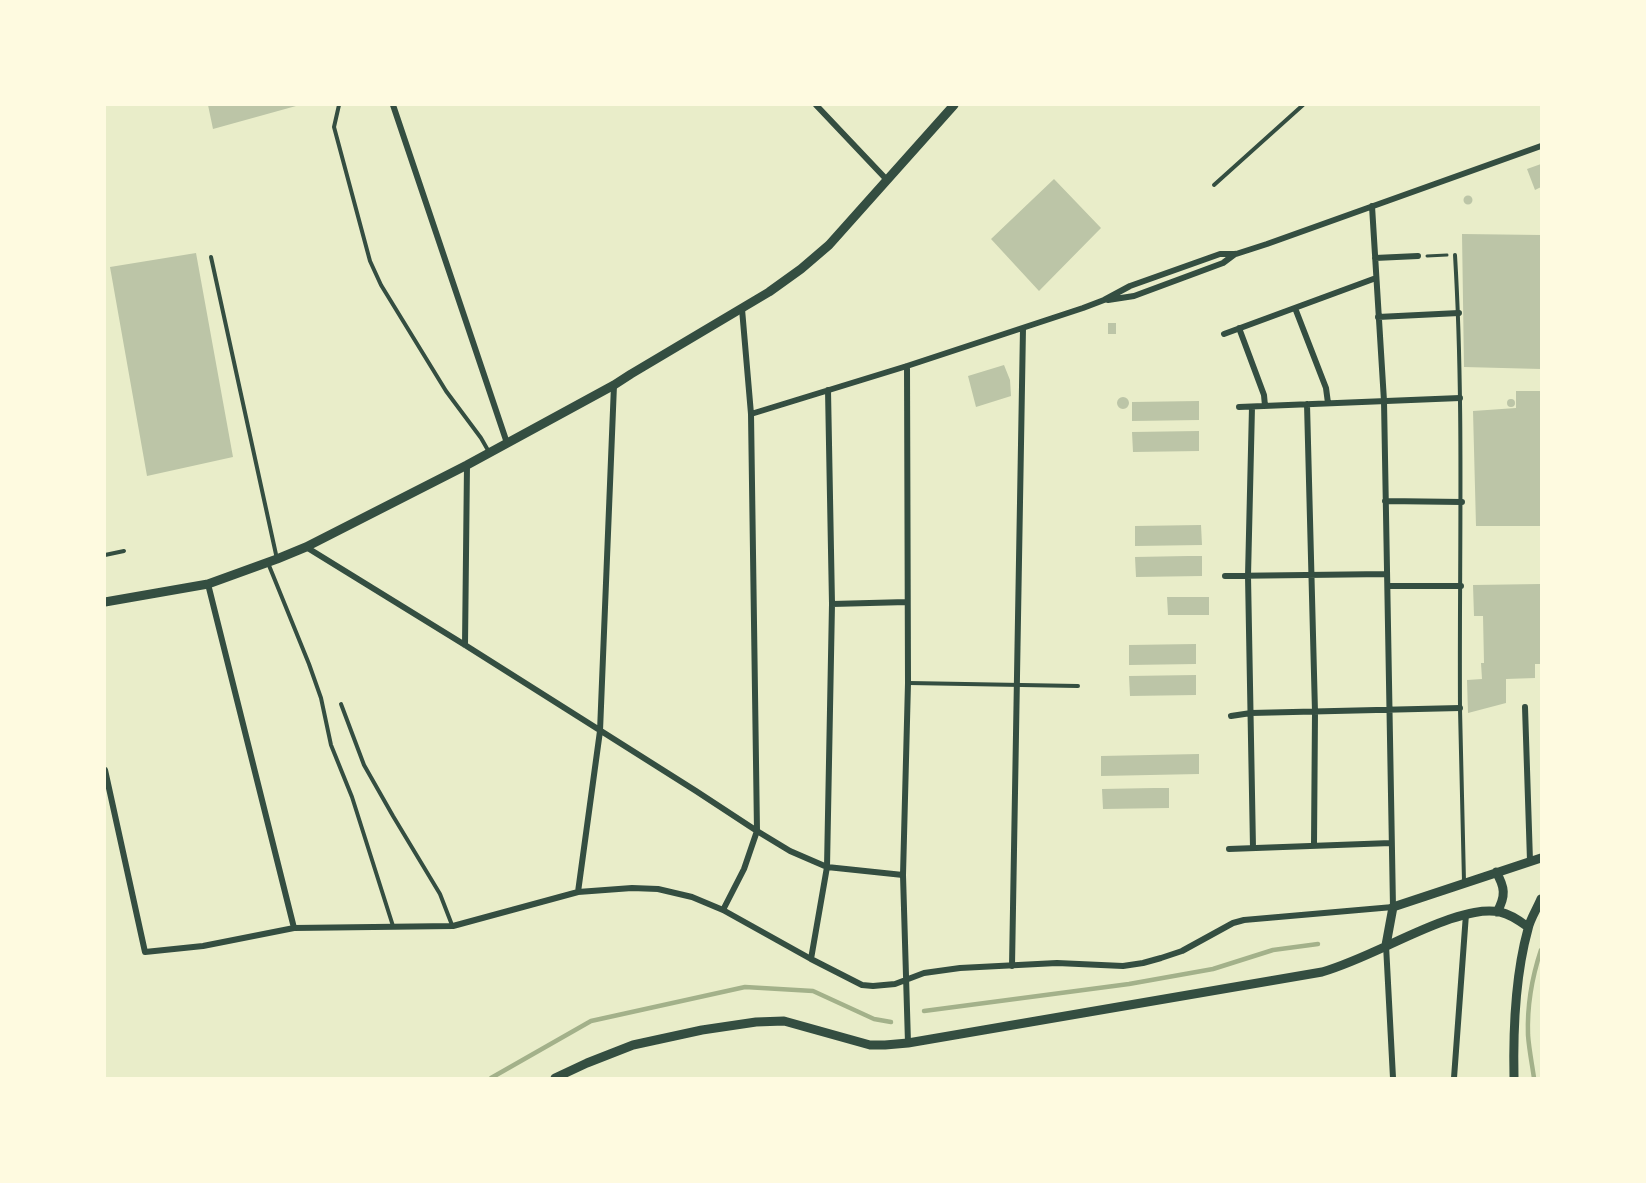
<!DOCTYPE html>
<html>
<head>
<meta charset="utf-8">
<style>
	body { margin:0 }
	#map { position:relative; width:1646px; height:1183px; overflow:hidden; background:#e9edc9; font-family:Figtree,sans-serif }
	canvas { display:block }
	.frame { position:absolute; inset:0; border:106px solid #fefae0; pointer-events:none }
</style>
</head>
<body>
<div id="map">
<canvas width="1646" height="1183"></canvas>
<div class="frame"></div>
</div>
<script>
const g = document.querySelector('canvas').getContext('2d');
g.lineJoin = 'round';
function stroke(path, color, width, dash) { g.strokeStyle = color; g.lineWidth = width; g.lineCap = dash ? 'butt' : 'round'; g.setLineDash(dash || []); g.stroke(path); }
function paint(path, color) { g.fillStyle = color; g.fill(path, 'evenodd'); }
const stream = new Path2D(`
	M924,1011L1129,984L1213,969L1273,950L1318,944
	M491,1078L591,1021L745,987L813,991L874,1019L891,1022
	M1534,1078C1532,1064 1529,1049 1528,1035C1527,1006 1532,977 1541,950`);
const building = new Path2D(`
	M208,105H296V106L213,129Z
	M1541,164V187L1535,190L1527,169Z
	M1054,179L1101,228L1039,291L991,239Z
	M1463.5 200a4.5 4.5 0 1 1 9 0a4.5 4.5 0 1 1-9 0Z
	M1462,234L1541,235V369L1464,367Z
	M196,253L233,457L147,476L110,267Z
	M1108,323H1116V334H1108Z
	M1004,365L1010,380L1011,396L976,407L968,376Z
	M1516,391H1541V526H1476L1473,411L1516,408Z
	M1117 403a6 6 0 1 1 12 0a6 6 0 1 1-12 0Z
	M1507 403a4 4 0 1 1 8 0a4 4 0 1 1-8 0Z
	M1199,401V420L1132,421V402Z
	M1199,431V451L1133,452L1132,432Z
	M1201,525L1202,545L1135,546V526Z
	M1188,556H1202V576L1136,577L1135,557Z
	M1541,584V664H1535V678L1506,679V703L1468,713L1467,680L1482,679L1481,663H1484L1483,616H1474L1473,585Z
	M1167,597H1209V615H1168Z
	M1196,644V664L1129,665V645Z
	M1196,675V695L1130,696L1129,676Z
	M1199,754V774L1101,776V756Z
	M1154,788H1169V808L1103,809L1102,789Z`);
const path = new Path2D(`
	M1427,256L1447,255`);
const service = new Path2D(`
	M339,105L334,127L370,261L381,285L446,391L481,438L489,452
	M1214,185L1303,105
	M1455,255C1464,406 1459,558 1460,709C1461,767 1463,824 1464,882
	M211,257L277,559
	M105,555L124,551
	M268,563L309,664L321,698L331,745L352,797L393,926
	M909,683L1078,686
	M341,704L364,765L393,816L440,894L452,925`);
const minor = new Path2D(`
	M393,105L507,443
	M816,105L887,180
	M1375,258L1418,256
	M1108,300L1134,296L1223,263L1235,254
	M1295,308L1326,388L1328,403
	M1378,317L1459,313
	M1239,328L1264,395L1265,406
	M1224,334L1376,278
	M907,366L908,683L903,875L908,1043
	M1307,404L1315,712L1314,845
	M1239,407L1460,398
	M1252,407L1248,576L1253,848
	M751,414L907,366L1083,308L1104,300L1130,286L1220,254H1236L1267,244L1541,146
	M1385,501L1462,502
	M306,547L465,645L696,791L757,831L790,851L827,867L903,875
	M1225,576L1387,574
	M208,584L294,928
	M1388,586H1461
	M832,604L907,602
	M465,645L467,465
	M1525,707L1530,861
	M1231,716L1251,713L1460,708
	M105,770L145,952L203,946L294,928L453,926L578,892L632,888L658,889L692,897L723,910L811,959L862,985L873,986L895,984L924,973L960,968L1057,963L1123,966L1143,963L1161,958L1182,951L1233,923L1244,920L1393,907L1384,401L1372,206
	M1229,849L1391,843
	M578,892L600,731L614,385
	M723,910L744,869L757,831L751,414L742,309
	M1386,945L1393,1078
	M811,959L827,867L832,604L828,390
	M1012,966L1023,328
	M1454,1078L1466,914`);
const tertiary = new Path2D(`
	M105,602L208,584L277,559L306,547L467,465L614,385L631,374L769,292L801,269L829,245L954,105
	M1496,872C1505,887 1506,896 1497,912
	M1386,945L1393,907L1541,858
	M555,1078L587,1063L633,1045L702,1030L756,1022L784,1021L870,1045H885L908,1043L1322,972C1366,959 1406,934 1450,919C1466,914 1483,909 1500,912C1510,914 1520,921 1528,927
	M1514,1078C1513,1030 1515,976 1528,929C1530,919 1537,909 1541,899`);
stroke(stream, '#a3b18a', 4.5);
paint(building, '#bcc5a7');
stroke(path, '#344e41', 3);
stroke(service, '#344e41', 4);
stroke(minor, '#344e41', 6);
stroke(tertiary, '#344e41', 9);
</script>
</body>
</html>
